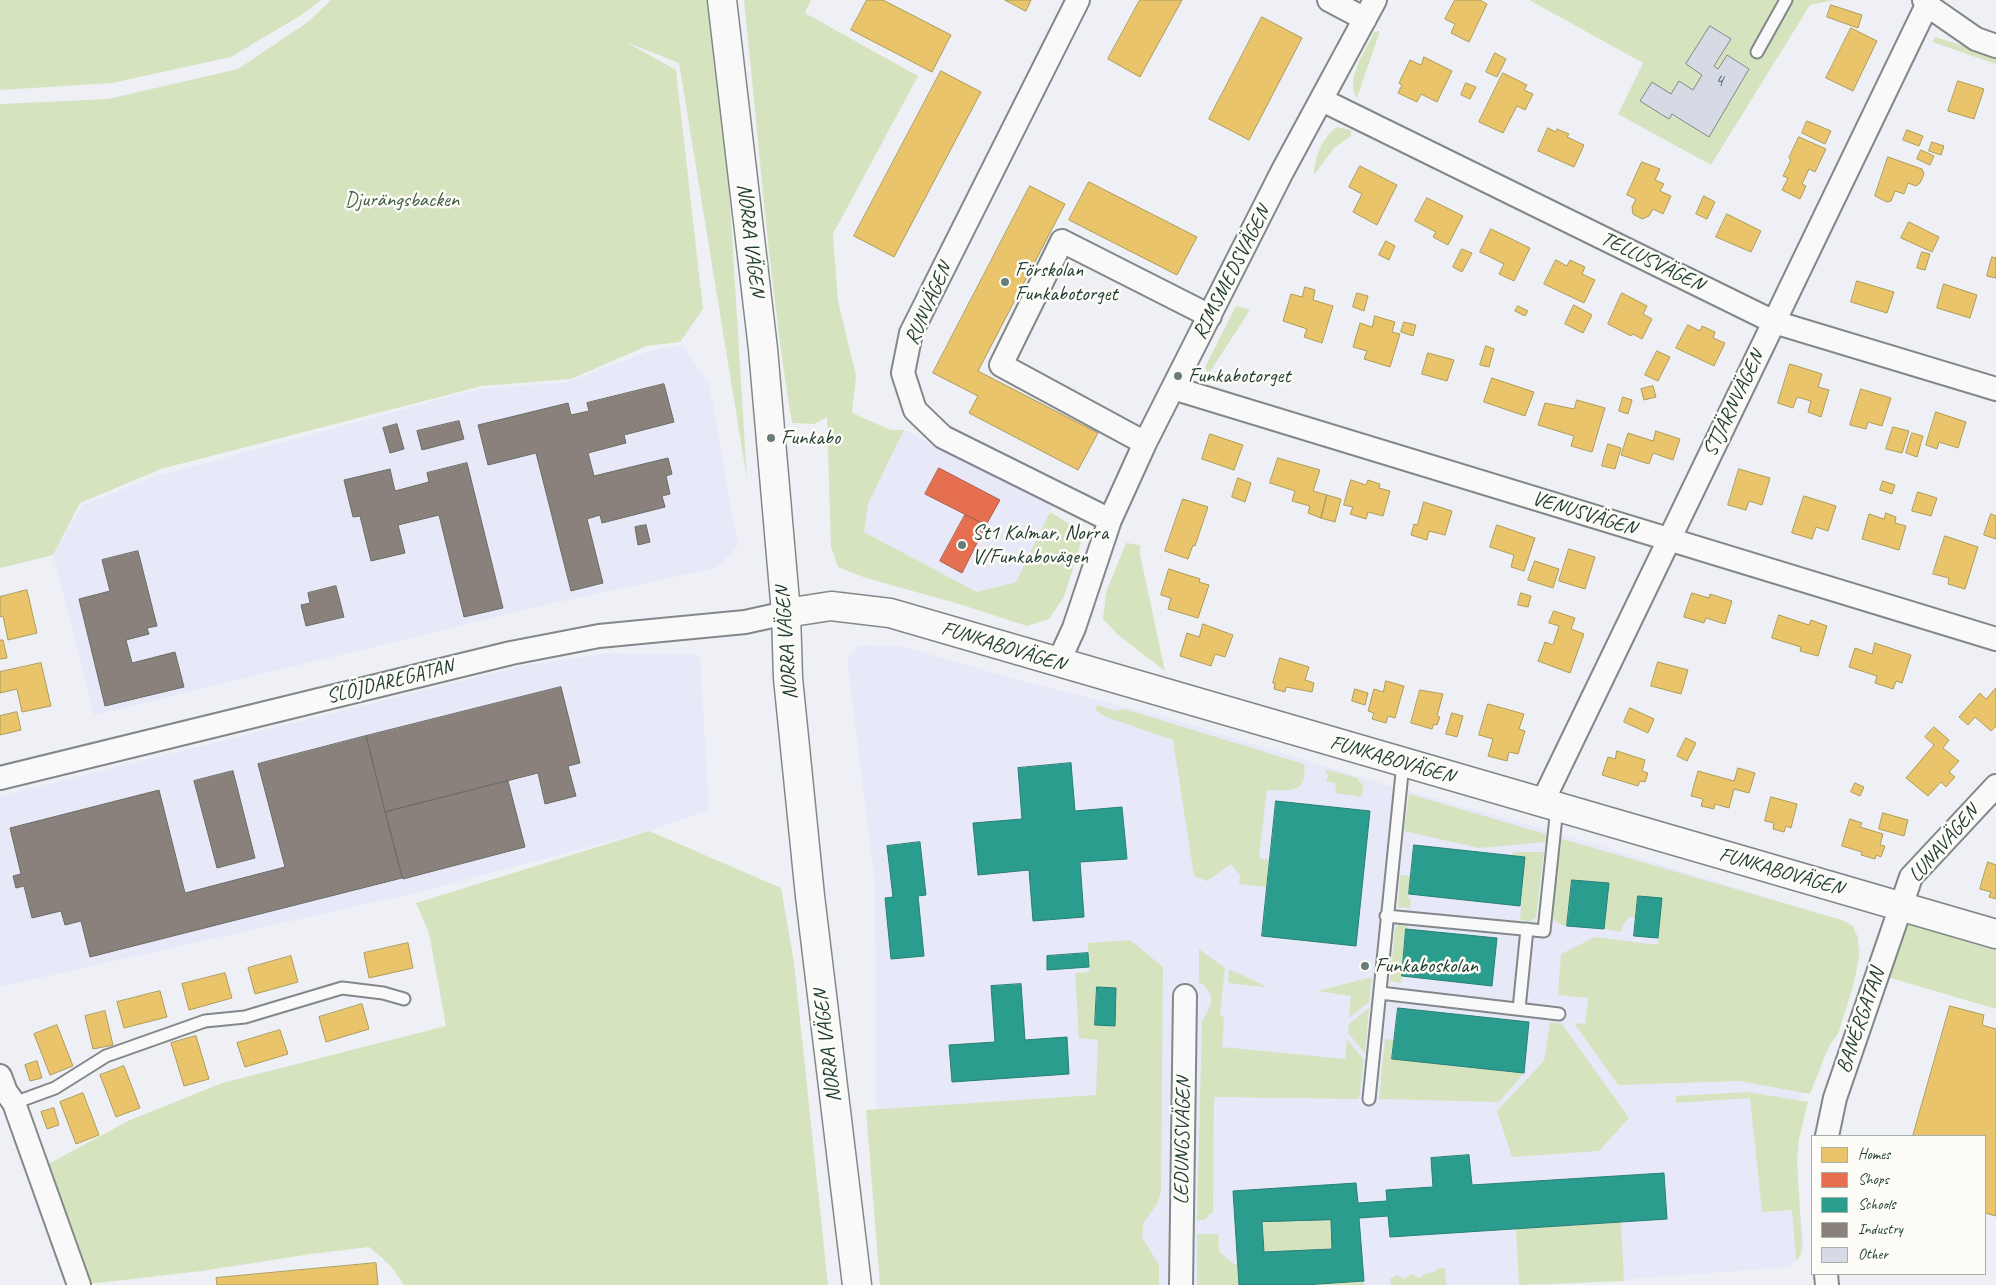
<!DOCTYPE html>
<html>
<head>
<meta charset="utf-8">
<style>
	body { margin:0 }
	#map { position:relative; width:1996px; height:1285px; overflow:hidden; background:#eff0f6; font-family:Caveat,sans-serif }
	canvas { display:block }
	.legend { position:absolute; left:1811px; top:1135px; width:175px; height:140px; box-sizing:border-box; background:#fdfcf7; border:1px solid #a4b0a9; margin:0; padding:6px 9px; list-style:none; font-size:15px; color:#1f3d34 }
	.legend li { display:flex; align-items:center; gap:10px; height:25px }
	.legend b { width:25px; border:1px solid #a4b0a9 }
</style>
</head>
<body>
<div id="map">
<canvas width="1996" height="1285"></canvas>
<ul class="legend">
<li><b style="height:14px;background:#e9c46a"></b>Homes</li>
<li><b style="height:14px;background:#e76f51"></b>Shops</li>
<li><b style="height:14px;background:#2a9d8f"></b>Schools</li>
<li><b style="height:14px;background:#8a817c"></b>Industry</li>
<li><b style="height:14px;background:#d6dae5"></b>Other</li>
</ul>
</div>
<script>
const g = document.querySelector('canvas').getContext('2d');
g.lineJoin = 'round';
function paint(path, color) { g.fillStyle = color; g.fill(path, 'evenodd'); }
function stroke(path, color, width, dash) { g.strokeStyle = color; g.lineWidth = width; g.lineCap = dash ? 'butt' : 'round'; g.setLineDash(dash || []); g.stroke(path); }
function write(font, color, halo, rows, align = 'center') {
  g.font = font + ' Caveat,sans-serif'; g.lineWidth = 5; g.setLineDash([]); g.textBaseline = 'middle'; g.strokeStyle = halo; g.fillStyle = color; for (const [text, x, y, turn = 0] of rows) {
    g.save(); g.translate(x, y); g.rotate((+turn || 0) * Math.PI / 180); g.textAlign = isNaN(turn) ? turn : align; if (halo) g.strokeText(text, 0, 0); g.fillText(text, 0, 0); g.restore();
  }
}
const built = new Path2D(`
	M682,345L709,383L738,546L716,568L554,603L94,715L53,555L82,505L157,476L479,389L567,382L653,350Z
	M904,430L1054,505L1016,582L977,592L864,532L868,504Z
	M859,645L904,647L1025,682L1162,716L1380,783L1562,834L1850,923L1862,951L1801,1094L1796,1178L1805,1250L1790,1267L1554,1285H886L877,1192L875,884L847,659Z
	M607,653L700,655L709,810L649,831L419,892L0,987V796L517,667Z`);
const green = new Path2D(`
	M0,0H321L303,14L231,57L112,83L0,90Z
	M331,0H710L723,90L747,479L679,63L626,42L676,70L703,309L680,342L647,346L571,379L482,386L161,469L80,503L53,555L0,568V104L108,99L238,69L308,22Z
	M744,0H811L805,13L918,76L833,234L838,301L856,376L852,413L891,430H904L868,504L864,532L977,592L1016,582L1050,512L1084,533L1064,597L1049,619L1027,626L959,604L866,578L838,567L831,547L827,417L814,424L792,423C769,283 759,141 744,0Z
	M1529,0H1834L1810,5L1711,165L1618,114L1643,63Z
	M1380,31L1357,98C1344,80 1366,50 1374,32Z
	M1935,37L1996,56V64L1932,42Z
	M1337,127L1351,130V136L1334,148L1314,175C1314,158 1323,136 1337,127Z
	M1236,306L1250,310L1208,375L1205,367Z
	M1126,543L1140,545V554L1165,671L1117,634L1103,619L1106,592Z
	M1097,705L1116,711L1125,709L1304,764C1308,795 1289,790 1267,790L1259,858L1269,860L1267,887L1239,884L1240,875L1231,864L1207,881L1194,876L1173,740L1106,717L1095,710Z
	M1325,769L1357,778L1364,787L1361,797L1336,793L1335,783L1326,781L1328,775Z
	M1409,794L1546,834V842L1479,848L1404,831Z
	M649,831L781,888L794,962L828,1285H404L390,1265L369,1247L311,1254L202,1271L79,1285L39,1169L128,1121L222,1083L446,1026L429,933L416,903Z
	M1559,838L1842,920L1853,926L1858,938L1859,958L1853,987L1838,1034L1829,1046L1810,1094L1739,1081L1618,1085L1574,1023L1585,1024L1588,998L1558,995L1561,954L1595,937L1658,945L1662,899L1636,918L1629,917L1624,923L1621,932L1604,929L1609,883L1572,880L1567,926C1556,924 1553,921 1551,911Z
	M1513,852H1544L1536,917L1531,921L1520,920L1525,857L1512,856Z
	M1400,875L1411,876L1408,899H1411L1410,908L1398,907Z
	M1900,907L1996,934V1009L1877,974Z
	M1399,925L1407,926L1401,983L1390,981L1395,927Z
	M1130,940L1163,967L1161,1192L1157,1204L1144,1222L1142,1237L1159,1265V1285H880L866,1110L1096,1095L1098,1040L1079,1038L1075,973L1089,972L1088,943Z
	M1199,949L1225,968L1220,1014L1224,1018L1222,1047L1345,1059L1347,1039L1364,1060L1359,1099L1214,1097L1213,1213L1209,1214L1206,1219L1197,1221L1202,1021C1212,1006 1217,993 1199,982Z
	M1229,969L1263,985L1265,987L1228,983Z
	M1372,977L1369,1002L1349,1018L1351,996L1317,991Z
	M1369,1008L1365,1053L1348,1033L1349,1024Z
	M1550,1022L1562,1024L1629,1118L1599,1151L1512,1157L1497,1111L1544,1061Z
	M1385,1039L1394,1040L1392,1058L1524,1073L1499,1102L1379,1099Z
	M1748,1092L1808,1102L1799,1139L1797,1161L1802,1244L1801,1254L1796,1261L1792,1210L1762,1212L1750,1098L1676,1103V1096Z
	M1331,1220L1332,1249L1264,1252L1262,1222Z
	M1621,1222L1624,1281L1519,1285L1516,1229Z
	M1197,1234H1218L1219,1252L1234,1264H1238L1239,1285H1197Z
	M1445,1268L1446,1285H1391L1390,1279L1397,1275L1404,1279L1412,1274L1419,1278L1426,1273L1435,1272L1436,1269Z
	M1364,1281V1285H1304Z`);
const homes = new Path2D(`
	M867,0H883L951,35L932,72L851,30Z
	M1005,0H1031L1026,11Z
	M1140,0H1182L1140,77L1108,59Z
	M1455,0H1480L1487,4L1469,42L1451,33L1455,24L1445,19Z
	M1831,5L1862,15L1858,28L1827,17Z
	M1262,17L1302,38L1249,140L1209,119Z
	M1851,28L1877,41L1853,91L1826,78Z
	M1495,53L1506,59L1497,77L1486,72Z
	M1424,57L1452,71L1437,102L1421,94L1417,102L1398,93L1402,85L1399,83L1410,60L1421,65Z
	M941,71L981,92L894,257L854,236Z
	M1503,73L1527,85L1524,90L1533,94L1525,110L1517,106L1503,133L1479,122Z
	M1958,81L1984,89L1974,119L1948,111Z
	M1466,83L1476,87L1470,99L1461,95Z
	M1807,121L1831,131L1825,144L1802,133Z
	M1548,128L1556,132L1557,129L1569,134L1567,137L1584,145L1574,167L1538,151Z
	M1907,130L1923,136L1919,146L1903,140Z
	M1799,137L1826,149L1815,172L1809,169L1802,184L1806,186L1800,199L1782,190L1788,178L1783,176L1791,160L1789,158Z
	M1932,142L1944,146L1941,155L1929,151Z
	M1921,150L1934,156L1930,165L1917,159Z
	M1888,157L1922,169L1924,174L1920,183L1916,186L1908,183L1904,194L1895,191L1891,201L1887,202L1875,196Z
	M1642,162L1660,169L1655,180L1664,184L1660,191L1671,196L1663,214L1653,209L1649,216L1642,219L1633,214L1632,207L1636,199L1627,195Z
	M1360,166L1397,185L1377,225L1353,212L1362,194L1349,187Z
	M1089,182L1197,237L1177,275L1069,220Z
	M1030,186L1065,204L978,371L1098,433L1078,470L969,413L978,396L933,373Z
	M1704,196L1715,202L1707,219L1696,214Z
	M1427,198L1463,216L1448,245L1433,237L1436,232L1415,221Z
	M1727,214L1761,231L1751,252L1716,237Z
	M1909,222L1939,237L1932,252L1901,238Z
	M1491,229L1530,248L1514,281L1499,274L1504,264L1480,252Z
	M1386,241L1395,246L1389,260L1379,255Z
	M1462,249L1472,253L1462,272L1453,267Z
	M1922,252L1930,254L1925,270L1917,268Z
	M1992,257L1996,258V278L1987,276Z
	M1556,260L1567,266L1570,260L1585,267L1582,274L1595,280L1584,303L1544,284Z
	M1857,281L1894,292L1887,313L1851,302Z
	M1944,284L1977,295L1970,318L1937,308Z
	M1305,287L1315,290L1313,300L1333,306L1322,343L1304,337L1307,329L1283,321L1291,294L1302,297Z
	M1357,293L1368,296L1364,311L1353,307Z
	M1622,293L1647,306L1643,314L1652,319L1642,339L1633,334L1631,336L1608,324Z
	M1574,305L1592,315L1583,333L1565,324Z
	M1518,306L1528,311L1525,316L1515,311Z
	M1375,316L1395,322L1392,332L1400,334L1390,367L1364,359L1367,351L1353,347L1360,323L1372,327Z
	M1404,322L1416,325L1413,336L1401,332Z
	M1688,325L1700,331L1702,326L1715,332L1713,338L1725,343L1714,366L1676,348Z
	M1486,346L1494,349L1489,367L1480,365Z
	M1657,351L1670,357L1658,381L1645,375Z
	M1428,353L1454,360L1447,381L1422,374Z
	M1790,364L1822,374L1818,387L1829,390L1821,417L1808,412L1811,401L1797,397L1793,408L1778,403Z
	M1492,378L1534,392L1525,416L1484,402Z
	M1653,386L1656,397L1644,400L1641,389Z
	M1861,389L1891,398L1882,426L1868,422L1866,429L1850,425Z
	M1623,397L1632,400L1628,414L1619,411Z
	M1577,400L1605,408L1592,452L1571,446L1574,436L1538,425L1545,403L1574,409Z
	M1936,412L1966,422L1958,448L1939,442L1937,449L1926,445Z
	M1893,427L1909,431L1902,453L1886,449Z
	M1656,431L1680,439L1673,460L1653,453L1649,464L1621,455L1628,433L1653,441Z
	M1912,433L1923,436L1917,457L1906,453Z
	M1210,434L1243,445L1234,470L1202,459Z
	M1608,444L1621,448L1615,469L1602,466Z
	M1278,458L1320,470L1313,491L1327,495L1321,518L1308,513L1310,506L1292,501L1295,491L1270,483Z
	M1739,469L1770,478L1762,505L1749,501L1746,510L1728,505Z
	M1238,478L1251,483L1245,502L1232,497Z
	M1351,480L1366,485L1368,480L1380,484L1379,488L1390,491L1383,516L1368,512L1366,519L1350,514L1353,507L1344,505Z
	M1883,481L1895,485L1892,494L1880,490Z
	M1918,492L1937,498L1931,516L1912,511Z
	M1327,495L1341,499L1335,522L1321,518Z
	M1804,496L1836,506L1828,531L1816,527L1812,539L1792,533Z
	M1183,499L1208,507L1195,546L1193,545L1188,559L1165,551Z
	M1424,502L1452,511L1445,535L1429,531L1427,540L1411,535L1414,524L1417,525Z
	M1886,513L1896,517L1895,523L1906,526L1899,550L1862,539L1869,514L1884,519Z
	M1991,514L1996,516V539L1984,535Z
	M1497,525L1535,538L1524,571L1511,567L1514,555L1490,547Z
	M1945,536L1978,547L1965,589L1948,584L1949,578L1933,574Z
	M1569,549L1595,557L1585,589L1559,581Z
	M1535,561L1559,569L1553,588L1528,580Z
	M1169,569L1200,579L1199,582L1209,585L1198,618L1168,609L1171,598L1161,595Z
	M27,590L37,633L8,640L3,616L0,617V597Z
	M1521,593L1531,596L1528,607L1518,605Z
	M1692,593L1709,598L1710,594L1732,601L1725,624L1706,618L1704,623L1684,617Z
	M1554,611L1575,618L1571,629L1584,634L1570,673L1538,661L1545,642L1553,645L1559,626L1549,623Z
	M1779,615L1809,625L1811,620L1827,626L1818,656L1800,651L1801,647L1772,638Z
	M1203,624L1233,635L1225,657L1215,654L1211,666L1180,656L1187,633L1199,637Z
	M0,640H3L7,658L0,659Z
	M1875,643L1911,655L1902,683L1896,681L1893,689L1875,683L1877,676L1849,667L1855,648L1872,654Z
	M1280,658L1309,667L1305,680L1314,683L1312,692L1286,687L1285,692L1274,689L1275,683H1273Z
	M1658,662L1688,670L1681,694L1651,686Z
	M41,663L51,706L22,712L17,689L0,693V672Z
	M1386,681L1404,686L1395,718L1388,716L1386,723L1372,719L1374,713L1368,711L1374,689L1383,692Z
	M1996,688V726L1991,731L1975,717L1968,725L1959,717L1980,693L1986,699Z
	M1355,689L1368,693L1365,705L1352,701Z
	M1420,690L1443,694L1437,716L1440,717L1437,725L1434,724L1432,729L1411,723Z
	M1488,704L1524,714L1519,729L1525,731L1518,754L1509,752L1507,761L1488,756L1493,739L1479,735Z
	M1630,708L1654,719L1648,733L1624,722Z
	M17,712L21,730L0,735V716Z
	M1452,713L1463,716L1457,737L1446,734Z
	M1934,727L1949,740L1943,748L1959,761L1949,772L1955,777L1946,787L1941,782L1928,796L1906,778L1934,745L1925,737Z
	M1686,738L1696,743L1687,761L1677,756Z
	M1617,751L1645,760L1642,771L1648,773L1645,782L1640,781L1638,786L1602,775L1608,757L1615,759Z
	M1738,768L1755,773L1749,793L1734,789L1729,808L1715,804L1714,809L1701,806L1703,799L1691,796L1698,771L1734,781Z
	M1855,783L1864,787L1860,796L1851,792Z
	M1771,797L1797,804L1791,828L1786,826L1784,832L1773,829L1774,823L1765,821Z
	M1883,813L1908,820L1904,836L1879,829Z
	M1850,819L1862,823L1860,827L1883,834L1880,845L1885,846L1881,857L1876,855L1875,859L1861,855L1862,852L1842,846Z
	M1988,862L1996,865V899L1989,897L1991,892L1980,889Z
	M408,943L413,968L369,978L364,953Z
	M291,956L298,982L255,994L248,968Z
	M225,973L232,998L189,1010L182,984Z
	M160,991L167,1017L124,1028L117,1002Z
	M362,1004L369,1029L326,1042L319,1017Z
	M1950,1006L1984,1015L1982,1025L1996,1029V1216L1985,1213V1136H1913Z
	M105,1011L113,1045L93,1049L85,1016Z
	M57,1025L73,1066L50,1075L34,1034Z
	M280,1030L288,1054L245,1067L237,1043Z
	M196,1036L209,1079L184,1086L171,1043Z
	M37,1061L42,1078L30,1081L25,1065Z
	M124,1066L140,1108L116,1117L100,1075Z
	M83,1093L99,1135L76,1144L60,1102Z
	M54,1108L59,1125L47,1129L41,1112Z
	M376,1263L378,1285H217L216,1278Z`);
const shops = new Path2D(`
	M939,468L1000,500L986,525L925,494Z
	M965,515L986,525L962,573L940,561Z`);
const schools = new Path2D(`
	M1071,763L1075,811L1122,807L1127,859L1080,862L1084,917L1033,921L1029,870L978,875L973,823L1022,819L1018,768Z
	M1276,801L1370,811L1356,946L1262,936Z
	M920,842L926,895L918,896L924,956L891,959L885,898L893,897L887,846Z
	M1414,845L1525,857L1520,906L1409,894Z
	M1572,880L1609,883L1604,929L1567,926Z
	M1638,896L1662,898L1658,938L1634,936Z
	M1406,929L1497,938L1492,986L1402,976Z
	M1088,953L1089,967L1047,970V956Z
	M1021,984L1025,1040L1067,1037L1069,1074L952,1082L949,1045L995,1042L991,986Z
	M1097,987L1116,988L1115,1026L1095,1025Z
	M1398,1008L1529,1022L1524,1073L1392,1059Z
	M1469,1155L1472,1185L1664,1173L1667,1219L1390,1237L1388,1216L1359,1218L1364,1281L1304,1285H1239L1233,1191L1356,1183L1358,1203L1387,1201L1386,1190L1433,1187L1431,1158ZM1331,1220L1332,1249L1264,1252L1262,1222Z`);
const industry = new Path2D(`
	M664,384L674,422L624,435L626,443L588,453L594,476L668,458L672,474L666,476L670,494L662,496L665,507L602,523L600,515L587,519L603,583L571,591L536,453L488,465L478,425L568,403L571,415L589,411L587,403Z
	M459,421L464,439L422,450L417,431Z
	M397,424L404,449L390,453L383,428Z
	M467,463L503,608L464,617L439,515L398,525L405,553L371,561L360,516L353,517L344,480L390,469L395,491L429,482L427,473Z
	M646,525L650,542L638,545L635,527Z
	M138,551L157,626L147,628L149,634L126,640L132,663L175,652L184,687L105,706L79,599L110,591L102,560Z
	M336,586L344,617L306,626L301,605L310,603L308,593Z
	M561,687L580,763L568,766L576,796L545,804L538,773L385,812L366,736Z
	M366,736L402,878L90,957L81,921L65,925L61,911L32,918L24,886L16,888L13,876L21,874L10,828L159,790L185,893L285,867L258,764Z
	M233,771L255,858L217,868L194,781Z
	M508,781L525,847L403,879L385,812Z`);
const building = new Path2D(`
	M1710,26L1731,39L1714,66L1718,69L1727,55L1749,69L1709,137L1672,114L1669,119L1640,101L1652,82L1671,94L1679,81L1693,90L1702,75L1686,64Z`);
const lane = new Path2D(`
	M1757,52L1786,0
	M1386,916L1544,931L1557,807
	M1380,993L1559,1014
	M1519,1009L1527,929
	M1369,1099L1403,763
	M14,1103L55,1088L106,1056L205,1021L245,1017L342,988L383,993L404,999`);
const street = new Path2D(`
	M1078,0L911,333L903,373L915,410L943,437L1110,520
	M1329,0L1365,19
	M1924,0L1927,5L1976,39L1996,46
	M1322,100L1774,322L1996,389
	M1173,388L1996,639
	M1145,443L1001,365L1062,241L1210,316
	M1058,663L1074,628L1110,520L1145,443L1282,172L1375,0
	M0,778L511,653L599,636L745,622L786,613
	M1542,803L1927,5
	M0,1076L6,1092L14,1103L79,1285
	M1827,1136L1835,1098L1911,877L1996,786
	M1826,1274L1827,1285
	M1181,1285L1185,996`);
const secondary = new Path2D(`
	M722,0L763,349L786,613L788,678L810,896L857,1285
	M786,613L831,606L890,613L1996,934`);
const markers = [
	[1005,282,5,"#687c78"],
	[1178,376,5,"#687c78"],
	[771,438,5,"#687c78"],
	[962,545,5,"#687c78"],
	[1365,966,5,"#687c78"]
];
const numberNames = [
	["4",1719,81]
];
const parkNames = [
	["Djurängsbacken",402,200]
];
const streetNames = [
	["NORRA VÄGEN",750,240,83],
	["TELLUSVÄGEN",1652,262,26],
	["RIMSMEDSVÄGEN",1232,273,-63],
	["RUNVÄGEN",929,304,-66],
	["STJÄRNVÄGEN",1734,404,-64],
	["VENUSVÄGEN",1584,514,17],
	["NORRA VÄGEN",787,643,-94],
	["FUNKABOVÄGEN",1003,647,17],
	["SLÖJDAREGATAN",390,682,-14],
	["FUNKABOVÄGEN",1392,760,16],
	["LUNAVÄGEN",1944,844,-49],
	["FUNKABOVÄGEN",1781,872,16],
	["BANÉRGATAN",1861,1021,-71],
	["NORRA VÄGEN",828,1046,-97],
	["LEDUNGSVÄGEN",1183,1141,-89]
];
const poiNames = [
	["Förskolan",1015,270],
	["Funkabotorget",1015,294],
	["Funkabotorget",1188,376],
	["Funkabo",781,438],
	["St1 Kalmar, Norra",972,533],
	["V/Funkabovägen",972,557],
	["Funkaboskolan",1375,966]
];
paint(built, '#e7e9f8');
paint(green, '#d5e4bf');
paint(homes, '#e9c46a');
stroke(homes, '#ac9c5a', 1);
paint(shops, '#e76f51');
stroke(shops, '#ab6048', 1);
paint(schools, '#2a9d8f');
stroke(schools, '#278074', 1);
paint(industry, '#8a817c');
stroke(industry, '#6a6d66', 1);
paint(building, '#d6dae5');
stroke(building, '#828889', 1);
stroke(lane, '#828889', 15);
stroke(street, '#828889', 26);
stroke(secondary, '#828889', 31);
stroke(lane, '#f9f9f9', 11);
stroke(street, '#f9f9f9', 22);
stroke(secondary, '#f9f9f9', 28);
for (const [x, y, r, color] of markers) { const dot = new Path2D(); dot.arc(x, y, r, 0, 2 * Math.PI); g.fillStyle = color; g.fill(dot); stroke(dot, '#fdfcf7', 2); }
write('19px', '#506763', null, numberNames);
write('21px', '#3f5d47', '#fdfcf7', parkNames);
write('21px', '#1f3d34', '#fdfcf7', streetNames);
write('21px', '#1f3d34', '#fdfcf7', poiNames, 'left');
</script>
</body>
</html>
